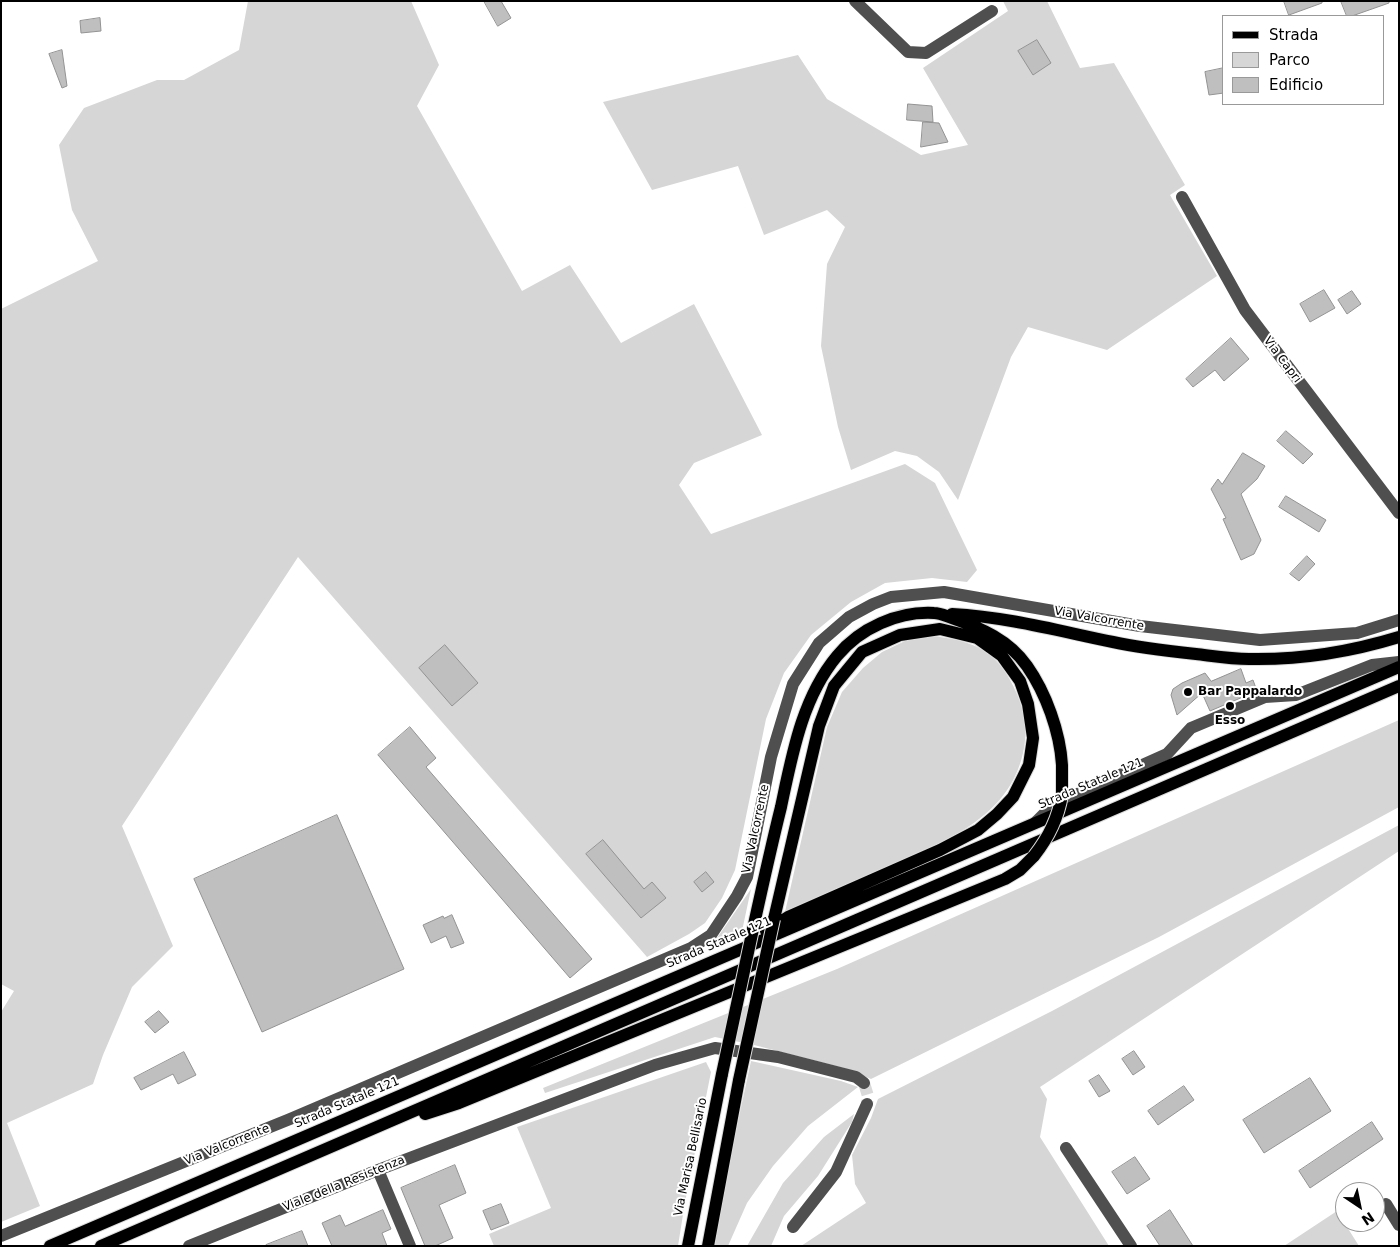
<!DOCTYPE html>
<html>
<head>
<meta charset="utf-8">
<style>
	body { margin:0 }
	#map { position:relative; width:1400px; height:1247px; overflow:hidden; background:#fff; font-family:"DejaVu Sans",sans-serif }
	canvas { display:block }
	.frame { position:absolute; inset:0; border:2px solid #000; pointer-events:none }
	.legend { position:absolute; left:1222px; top:15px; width:162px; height:90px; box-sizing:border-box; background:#fff; border:1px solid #999; margin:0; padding:6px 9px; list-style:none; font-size:15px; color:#000 }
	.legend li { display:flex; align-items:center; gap:10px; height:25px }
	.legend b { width:25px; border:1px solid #999 }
	.north { position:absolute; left:1335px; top:1182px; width:50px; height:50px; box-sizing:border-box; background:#fff; border:1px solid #999; border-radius:50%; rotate:146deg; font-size:14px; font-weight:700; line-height:20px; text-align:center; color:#000 }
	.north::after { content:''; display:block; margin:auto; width:18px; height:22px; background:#000; clip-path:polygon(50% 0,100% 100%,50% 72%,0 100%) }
</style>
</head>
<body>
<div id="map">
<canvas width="1400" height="1247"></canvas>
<div class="frame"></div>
<ul class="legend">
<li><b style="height:6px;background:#000"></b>Strada</li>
<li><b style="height:14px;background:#d6d6d6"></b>Parco</li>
<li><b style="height:14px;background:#bfbfbf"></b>Edificio</li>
</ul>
<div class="north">N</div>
</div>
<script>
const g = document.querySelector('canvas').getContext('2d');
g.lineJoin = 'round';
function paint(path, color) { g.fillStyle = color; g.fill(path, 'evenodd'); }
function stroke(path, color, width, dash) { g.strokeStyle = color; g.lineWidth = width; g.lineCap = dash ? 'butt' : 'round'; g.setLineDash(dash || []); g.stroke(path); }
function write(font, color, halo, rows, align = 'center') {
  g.font = font + ' "DejaVu Sans",sans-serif'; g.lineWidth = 4; g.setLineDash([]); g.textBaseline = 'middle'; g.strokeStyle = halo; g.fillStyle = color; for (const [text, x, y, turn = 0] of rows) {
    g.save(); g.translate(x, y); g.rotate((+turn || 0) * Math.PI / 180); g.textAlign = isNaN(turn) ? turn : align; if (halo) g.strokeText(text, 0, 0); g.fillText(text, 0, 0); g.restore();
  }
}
const green = new Path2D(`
	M248,1H411L439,65L417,106L522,291L570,265L621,343L694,304L762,435L694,463L679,485L711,534L905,464L935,483L977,570L967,582L932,578L885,583L851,602L811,635L784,673L766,719L735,870L722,898L705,923L689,934L647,957L298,557L122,826L173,946L132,987L103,1055L93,1084L7,1123L40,1206L1,1222V1012L14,991L1,984V309L98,261L72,210L59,145L84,108L157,80H184L239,50Z
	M1003,1H1047L1080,68L1114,63L1185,185L1170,195L1217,276L1107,350L1028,327L1011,357L958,500L939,472L917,456L895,451L851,470L838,427L821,346L827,264L845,227L827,210L764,235L738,166L652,190L603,102L798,55L827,99L921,155L968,145L923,68L1008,11Z
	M932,636C977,641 999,652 1017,694C1025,713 1028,733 1023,753C1008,820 942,842 886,867C852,882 819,897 785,912L827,727L842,692L863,668L882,652L905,641Z
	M1399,720V807L1159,937L871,1079L844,1068L754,1045L715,1037L545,1093L543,1088L837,969Z
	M1399,825V851L1040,1087L1047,1099L1040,1137L1109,1246H801L866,1203L855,1184L852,1155L871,1118L878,1099L1052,1011Z
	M751,889L742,931L735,940L708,951Z
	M751,1061L841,1081L858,1087L808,1126L773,1166L747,1203L728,1246H714L722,1196Z
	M706,1062L711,1072L685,1202L678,1246H494L489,1234L551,1208L517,1127Z
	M854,1114L852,1122L818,1176L784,1216L771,1246H747L783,1183L824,1137Z
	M1337,1211L1359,1246H1284Z`);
const building = new Path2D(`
	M484,1H501L511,18L498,26Z
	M1284,1H1322V3L1289,15Z
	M1341,1H1389V3L1352,16H1347Z
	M100,18L101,31L81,33L80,21Z
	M1037,40L1051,63L1033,75L1018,51Z
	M62,50L67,86L62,88L49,54Z
	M1224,68V93L1209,95L1205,72Z
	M908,104L932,106L933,122L907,120Z
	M923,122L939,123L948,142L921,147Z
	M1324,290L1335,308L1310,322L1300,304Z
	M1352,291L1361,304L1347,314L1338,300Z
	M1231,338L1249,359L1224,381L1215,370L1193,387L1186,379Z
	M1286,431L1313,454L1303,464L1277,441Z
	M1243,453L1265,466L1257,479L1241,494L1261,540L1254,554L1241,560L1223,519L1226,518L1211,489L1218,479L1222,484Z
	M1286,496L1326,520L1319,532L1279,507Z
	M1307,556L1315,564L1299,581L1290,574Z
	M445,645L478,683L452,706L419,668Z
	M1241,669L1246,683L1253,680L1257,691L1210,711L1202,693L1177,715L1171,695L1173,689L1182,683L1205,673L1211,681Z
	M410,727L436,758L426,767L592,959L570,978L378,755Z
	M337,815L404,969L262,1032L194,879Z
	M603,840L644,889L652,882L666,898L641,918L586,854Z
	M706,872L714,882L702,892L694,882Z
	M452,915L464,943L451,948L446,936L431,943L423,925L443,916L444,918Z
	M159,1011L169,1022L155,1033L145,1022Z
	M1134,1051L1145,1067L1133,1075L1122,1059Z
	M184,1052L196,1075L178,1084L173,1074L141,1090L134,1078Z
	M1099,1075L1110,1091L1099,1097L1089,1081Z
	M1310,1078L1331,1111L1264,1153L1243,1120Z
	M1184,1086L1194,1100L1158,1125L1148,1111Z
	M1372,1122L1383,1139L1310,1188L1299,1171Z
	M1135,1157L1150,1179L1127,1194L1112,1172Z
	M455,1165L466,1193L439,1205L453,1238L435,1246H425L401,1188Z
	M501,1204L509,1223L491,1230L483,1211Z
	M383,1210L391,1229L382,1233L387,1246H332L322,1223L340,1215L345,1226Z
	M1170,1210L1193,1246H1160L1147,1226Z
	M302,1231L308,1246H266V1245Z`);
const minorTunnel = new Path2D(`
	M864,1083L868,1096L867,1104`);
const minor = new Path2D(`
	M855,1L908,52L926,53L992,11
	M1182,197L1245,310L1399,513
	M1036,822L1053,805L1167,754L1191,728L1265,697L1296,695L1372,665L1399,662
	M1066,1148L1131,1246
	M378,1170L410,1246
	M1386,1204L1399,1225
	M793,1227L836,1172L867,1104
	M1,1236L290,1119L691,948L711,935L737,896L747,877L771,757L793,684L819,643L849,617L873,604L891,597L944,592L1140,626L1260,640L1357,633L1399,620
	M189,1246L378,1170L655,1065L715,1048L778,1057L856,1077L864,1083`);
const major = new Path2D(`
	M952,614C1008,617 1059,631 1113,642C1140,648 1168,651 1196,654C1213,656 1231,659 1249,659C1300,660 1350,652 1399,637
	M753,929C762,888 771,847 781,807C792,755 802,698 837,656C860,628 898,611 934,613C940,613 946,616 952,618C981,628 1009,640 1027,666C1046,693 1060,732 1062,765C1062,775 1062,785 1062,795
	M766,931L788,917L940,850L978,830L997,814L1013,797L1029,765L1033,738L1028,704L1020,681L1002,656L977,638L940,629L900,635L862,652L834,686L819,726L774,919
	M425,1114L459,1103L1005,879L1020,870L1034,856
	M50,1246L1399,667
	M101,1246L1399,686
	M688,1246L722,1074
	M708,1246L739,1080`);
const majorBridge = new Path2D(`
	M1034,856C1049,837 1058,819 1062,795
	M722,1074L753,929
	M739,1080L774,919`);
const markers = [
	[1188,692,5,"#000"],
	[1230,706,5,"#000"]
];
const streetNames = [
	["Via Capri",1282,360,53],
	["Via Valcorrente",1099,619,10],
	["Strada Statale 121",1091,784,-23],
	["Via Valcorrente",756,829,-78],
	["Strada Statale 121",719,943,-23],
	["Strada Statale 121",347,1103,-23],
	["Via Valcorrente",227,1145,-22],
	["Via Marisa Bellisario",691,1157,-78],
	["Viale della Resistenza",344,1184,-22]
];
const poiNames = [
	["Bar Pappalardo",1198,692],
	["Esso",1230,721,"center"]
];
paint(green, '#d6d6d6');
paint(building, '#bfbfbf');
stroke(building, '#939393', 1);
stroke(minorTunnel, '#d9d9d9', 12, [12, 6]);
stroke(major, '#dbdbdb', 14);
stroke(minor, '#4f4f4f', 12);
stroke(major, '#000', 12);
stroke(majorBridge, '#dbdbdb', 14, []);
stroke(majorBridge, '#000', 12);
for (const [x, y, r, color] of markers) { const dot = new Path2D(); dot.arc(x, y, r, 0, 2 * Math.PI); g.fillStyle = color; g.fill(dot); stroke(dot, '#fff', 2); }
write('12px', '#000', '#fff', streetNames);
write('bold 12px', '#000', '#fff', poiNames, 'left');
</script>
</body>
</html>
